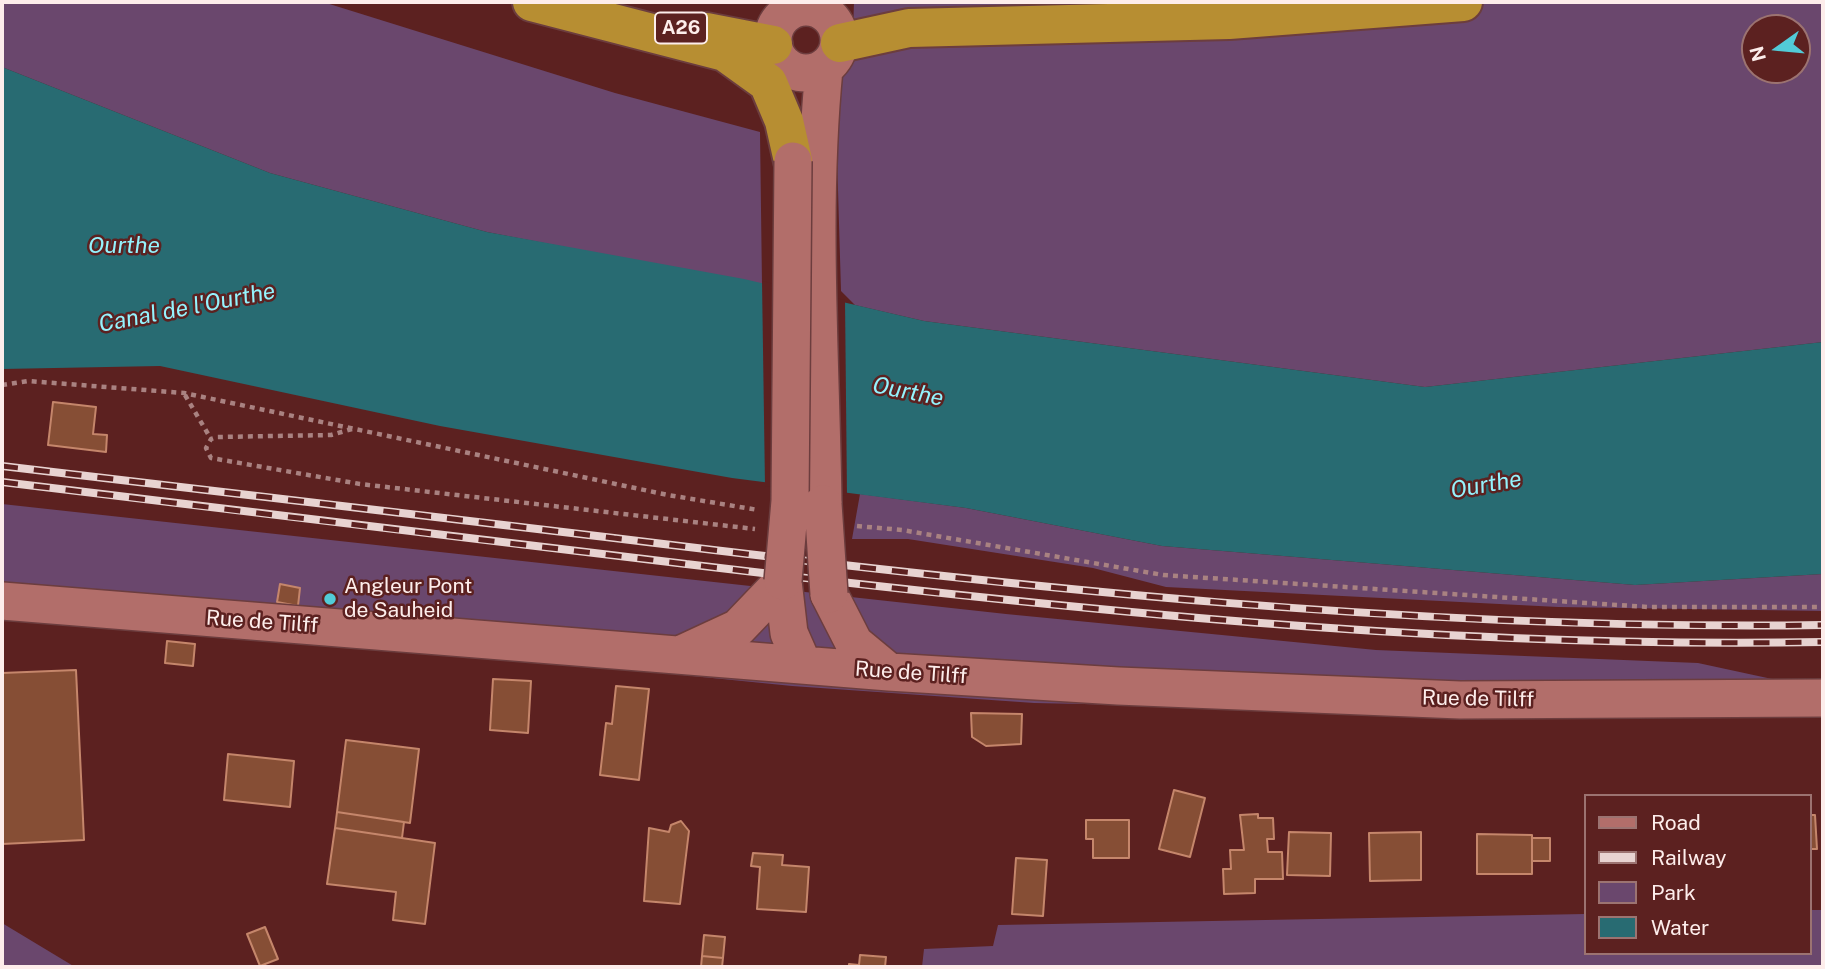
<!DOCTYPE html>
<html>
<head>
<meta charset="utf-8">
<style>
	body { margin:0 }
	#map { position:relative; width:1825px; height:969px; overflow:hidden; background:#5c2120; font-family:"Public Sans",sans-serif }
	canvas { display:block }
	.frame { position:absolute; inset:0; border:4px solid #fdedeb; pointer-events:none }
	.legend { position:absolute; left:1584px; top:794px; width:228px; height:161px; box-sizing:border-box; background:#5c2120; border:2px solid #9c7371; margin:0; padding:9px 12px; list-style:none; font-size:21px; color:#fdedeb }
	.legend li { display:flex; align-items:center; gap:14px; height:35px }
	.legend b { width:35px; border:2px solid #9c7371 }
	.north { position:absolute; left:1741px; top:14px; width:70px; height:70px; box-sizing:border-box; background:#5c2120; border:2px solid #9c7371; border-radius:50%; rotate:255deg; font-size:19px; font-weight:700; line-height:28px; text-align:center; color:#fdedeb }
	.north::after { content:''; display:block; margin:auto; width:24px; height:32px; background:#52cbd7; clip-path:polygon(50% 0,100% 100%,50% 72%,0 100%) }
</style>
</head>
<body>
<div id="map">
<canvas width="1825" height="969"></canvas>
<div class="frame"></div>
<ul class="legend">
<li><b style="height:9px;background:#b26e6a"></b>Road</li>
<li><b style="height:9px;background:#e8d3d1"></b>Railway</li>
<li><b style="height:19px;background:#6a476d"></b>Park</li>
<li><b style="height:19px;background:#286b72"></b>Water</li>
</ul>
<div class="north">N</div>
</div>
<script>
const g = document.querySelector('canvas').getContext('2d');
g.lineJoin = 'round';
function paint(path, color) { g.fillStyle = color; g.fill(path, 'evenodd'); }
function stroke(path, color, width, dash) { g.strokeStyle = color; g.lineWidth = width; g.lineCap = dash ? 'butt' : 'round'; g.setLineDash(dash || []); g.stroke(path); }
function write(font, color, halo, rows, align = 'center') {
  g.font = font + ' "Public Sans",sans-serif'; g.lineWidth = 5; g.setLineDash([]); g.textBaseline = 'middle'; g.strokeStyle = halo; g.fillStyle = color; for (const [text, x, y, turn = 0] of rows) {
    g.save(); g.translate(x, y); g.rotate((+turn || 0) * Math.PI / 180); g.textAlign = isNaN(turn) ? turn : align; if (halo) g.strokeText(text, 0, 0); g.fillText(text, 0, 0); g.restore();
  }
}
const green = new Path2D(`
	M2,2H323L615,93L760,132L762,285L487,232L270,173L2,67Z
	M854,2H1823V342L1425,387L924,321L855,305L841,291L835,89L852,63ZM1755,28H1797V70H1755Z
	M860,494L966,508L1162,546L1635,585L1823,574V611L1558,607L1166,587L1093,568L908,539H852Z
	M2,504L1006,614L1376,650L1698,663L1823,690L1611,715L1034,703L792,686L254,632L2,610Z
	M1809,910H1823V967H922L924,949L993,946L998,925L1585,914V953H1809Z
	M2,923L75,967H2Z`);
const water = new Path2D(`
	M2,67L270,173L487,232L744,279L924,321L1425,387L1823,342V574L1635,585L1162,546L966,508L732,478L440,426L160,366L2,369Z`);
const pier = new Path2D(`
	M762,281L845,300L847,496L765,486Z`);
const building = new Path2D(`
	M53,402L96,407L93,434L107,435L106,452L48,445Z
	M280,584L300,588L298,606L277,602Z
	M167,641L195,644L193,666L165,663Z
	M76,670L84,840L2,844V673Z
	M493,679L531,681L528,733L490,730Z
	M616,686L649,689L639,780L600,775L606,723L612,724Z
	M971,713L1022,714L1021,744L986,746L972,737Z
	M346,740L419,749L410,823L337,812Z
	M228,754L294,761L290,807L224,800Z
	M1174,790L1205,798L1190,857L1159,849Z
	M337,812L404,822L402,838L335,828Z
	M1258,814V818H1273L1274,839H1267L1268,852H1282L1283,879H1255V893L1224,894L1223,869H1231L1230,850H1244L1240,815Z
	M1809,815H1815L1817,849H1809Z
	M1086,820H1129V858H1093V839H1086Z
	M681,821L689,831L680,904L644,901L649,828L669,832L671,825Z
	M335,828L435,843L425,924L393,920L396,892L327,884Z
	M1289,832L1331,833L1330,876L1287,875Z
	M1421,832V880L1370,881L1369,833Z
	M1477,834L1532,835V874H1477Z
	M1532,838H1550V861H1532Z
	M753,853L783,855L782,865L809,867L806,912L757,909L760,867L751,866Z
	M1016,858L1047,860L1043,916L1012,914Z
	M265,927L278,959L260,966L247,934Z
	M704,935L725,937L723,958L702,956Z
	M860,955L886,957L885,967H849V964L859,965Z
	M702,956L723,958L722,967H701Z`);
const path = new Path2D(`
	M2,385L28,381L184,393L668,495L758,510
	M185,395L211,439
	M352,429L331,435L217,437L211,439L206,448L211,458L360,484L755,529
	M857,526L902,530L1163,575L1648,607H1823`);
const secondary = new Path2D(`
	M773 40a33 33 0 1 1 66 0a33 33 0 1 1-66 0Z
	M823,504C821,360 810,212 824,69
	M783,581L789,633L803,665
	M829,594L854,643L889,672
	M2,601L889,672L1118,686L1460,700L1823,698
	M684,653L738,628L783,581`);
const motorway = new Path2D(`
	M532,2L725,52L768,83L784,121L793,161
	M706,32L773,45
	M840,43L909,28L1229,20L1463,2`);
const rail = new Path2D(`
	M2,466C206,490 410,514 614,538C1015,587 1418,631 1823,625
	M2,482C230,510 458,537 686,564C1064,609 1443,649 1823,642`);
const secondaryBridge = new Path2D(`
	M823,504L829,594
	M783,581L790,501L793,161`);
const markers = [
	[330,599,7,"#52cbd7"]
];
const shields = [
	[681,28,52]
];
const shieldNames = [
	["A26",681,28]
];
const poiNames = [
	["Angleur Pont",344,587],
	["de Sauheid",344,611]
];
const streetNames = [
	["Rue de Tilff",262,622,4],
	["Rue de Tilff",911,673,4],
	["Rue de Tilff",1478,699,1]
];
const waterNames = [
	["Ourthe",124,246],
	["Canal de l'Ourthe",187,308,-11],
	["Ourthe",908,392,11],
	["Ourthe",1486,485,-10]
];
paint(green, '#6a476d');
paint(water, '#286b72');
paint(pier, '#5c2120');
paint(building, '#864e35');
stroke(building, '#c5866b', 2);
stroke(secondary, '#6c3d3e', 40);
stroke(motorway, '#6c3d3e', 42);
stroke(path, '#a98281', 4.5, [5, 5]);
stroke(secondary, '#b26e6a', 37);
stroke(motorway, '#b78e32', 38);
stroke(rail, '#e8d3d1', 8);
stroke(rail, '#5c2120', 5, [16]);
stroke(secondaryBridge, '#6c3d3e', 40, []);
stroke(secondaryBridge, '#b26e6a', 37);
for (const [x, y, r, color] of markers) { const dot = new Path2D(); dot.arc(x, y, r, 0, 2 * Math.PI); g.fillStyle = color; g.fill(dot); stroke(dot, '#5c2120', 2.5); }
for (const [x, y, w] of shields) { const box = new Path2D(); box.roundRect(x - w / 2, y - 15.5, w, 31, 5); g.fillStyle = '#5c2120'; g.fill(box); stroke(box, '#fdedeb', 2); }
write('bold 19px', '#fdedeb', null, shieldNames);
write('21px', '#fdedeb', '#5c2120', poiNames, 'left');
write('21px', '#fdedeb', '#5c2120', streetNames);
write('italic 23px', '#94f3fd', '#5c2120', waterNames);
</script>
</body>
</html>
